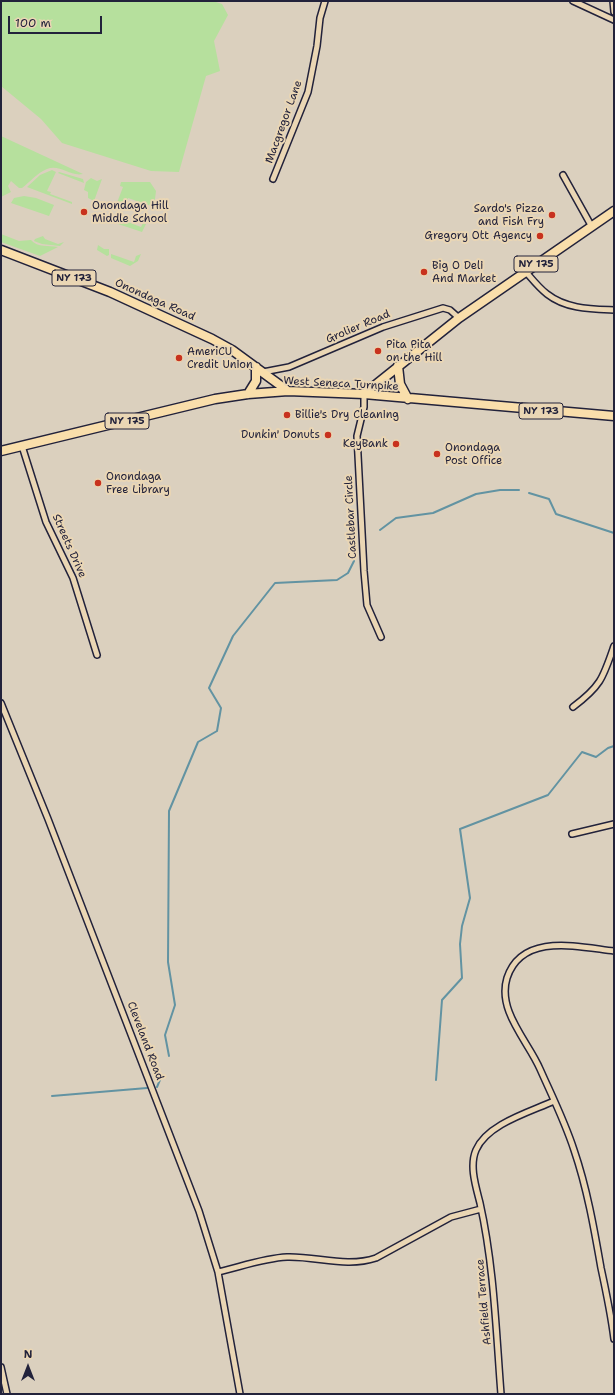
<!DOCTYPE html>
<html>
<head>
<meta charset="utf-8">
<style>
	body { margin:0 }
	#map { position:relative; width:615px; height:1395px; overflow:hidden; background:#dbd0be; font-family:"Shantell Sans",sans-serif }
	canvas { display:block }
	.frame { position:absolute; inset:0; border:2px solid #22223b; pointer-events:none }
	.north { position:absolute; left:8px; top:1347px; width:40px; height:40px; -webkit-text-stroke:3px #ead6b4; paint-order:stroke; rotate:0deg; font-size:11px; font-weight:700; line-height:16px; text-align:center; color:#22223b }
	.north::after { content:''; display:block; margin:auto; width:14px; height:18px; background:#22223b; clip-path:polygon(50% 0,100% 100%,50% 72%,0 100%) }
	.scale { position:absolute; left:8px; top:16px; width:94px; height:18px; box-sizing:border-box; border:2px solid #22223b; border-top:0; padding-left:5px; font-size:12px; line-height:14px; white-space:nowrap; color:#22223b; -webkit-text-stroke:3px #ead6b4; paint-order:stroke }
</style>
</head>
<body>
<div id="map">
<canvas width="615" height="1395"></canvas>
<div class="frame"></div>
<div class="north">N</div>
<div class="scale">100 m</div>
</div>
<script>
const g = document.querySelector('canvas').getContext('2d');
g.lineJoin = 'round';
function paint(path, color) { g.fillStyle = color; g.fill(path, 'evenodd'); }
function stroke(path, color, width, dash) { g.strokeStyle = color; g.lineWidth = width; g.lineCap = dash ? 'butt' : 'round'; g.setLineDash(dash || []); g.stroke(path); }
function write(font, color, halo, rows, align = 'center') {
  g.font = font + ' "Shantell Sans",sans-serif'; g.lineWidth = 4; g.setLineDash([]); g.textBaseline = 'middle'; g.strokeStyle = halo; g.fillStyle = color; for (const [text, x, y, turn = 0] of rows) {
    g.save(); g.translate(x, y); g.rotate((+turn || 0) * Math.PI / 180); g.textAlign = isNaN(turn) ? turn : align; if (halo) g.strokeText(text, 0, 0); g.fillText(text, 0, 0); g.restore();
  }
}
const green = new Path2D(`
	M1,1H213L222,4L228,15L214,41L220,71L206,76L179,172L151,171L62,143L41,119L1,86Z
	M1,136L83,174C70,177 60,164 47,169C37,173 30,182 22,188H19L11,181L8,186L11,192L1,197Z
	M52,170L56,172L47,191L51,192L50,194L72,202V204L27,187L40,175Z
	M59,172L83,179L84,183L58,173Z
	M91,178L97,181L102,179L94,201L88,198V192L84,190L86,182Z
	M121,182H150L156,191L154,207L128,198L125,207L122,206L121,210L115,208L123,187L120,186Z
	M24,196L36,198L54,205L49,216L11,203L14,198Z
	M120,219L141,227L143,223L146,224L142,232L118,224Z
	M1,234L19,241L31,240C38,248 48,245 58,247L40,256L1,242Z
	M43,236L45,239L58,244L64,242L60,246L42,244L34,241L35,239Z
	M98,245L104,249H109V255L107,256L97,250Z
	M111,254L134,262L136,256L141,254L138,261L130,266L111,258Z`);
const stream = new Path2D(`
	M529,493L549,499L556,514L614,533
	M380,530L396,518L433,513L476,494L500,490H519
	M169,1056L165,1035L175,1005L168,962L169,811L198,742L217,731L221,708L209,688L233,636L275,583L337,580L348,573L354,561
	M436,1080L442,1000L462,978L460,944L462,926L470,898L460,829L548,795L582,752L596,757L608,748L614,746
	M157,1087L162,1075
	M52,1096L147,1088`);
const street = new Path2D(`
	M573,1L614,20
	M613,1L614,12
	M563,175L592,227
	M273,179L308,92L317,46L320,18L325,1
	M525,271C532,279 539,288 547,294C566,309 591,309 614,310
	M263,372L289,367L383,327L443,308L450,310L459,318
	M364,394V407L357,436L364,571L367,605L381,637
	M22,446L46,522L73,578L97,655
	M1,703L48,819L199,1211L218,1272L240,1394
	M573,707C601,686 603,678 614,646
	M572,834L614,824
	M614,951C579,947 522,932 507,978C497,1011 528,1041 540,1069C552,1096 565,1122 574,1150C587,1188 594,1228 601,1268C606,1291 611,1315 614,1339
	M218,1272C240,1267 264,1258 287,1257C317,1256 346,1268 376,1258L451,1217L481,1209
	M1,1367L7,1394
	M501,1394C496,1330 494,1266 480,1203C476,1187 469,1166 476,1150C487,1124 530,1112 554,1101`);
const primary = new Path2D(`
	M1,250L110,292L212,339L232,350L288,391
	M398,366L400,384L408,399
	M248,394L256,381V367
	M364,394L459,318L614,211
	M1,451L215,399L248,394L288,391L364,394L614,416`);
const markers = [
	[84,212,4,"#c8321e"],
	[552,215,4,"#c8321e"],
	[540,236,4,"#c8321e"],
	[424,272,4,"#c8321e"],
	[378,351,4,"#c8321e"],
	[179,358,4,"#c8321e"],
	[287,415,4,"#c8321e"],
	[328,435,4,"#c8321e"],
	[396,444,4,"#c8321e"],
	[437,454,4,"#c8321e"],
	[98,483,4,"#c8321e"]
];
const shields = [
	[536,264,44],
	[74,278,44],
	[541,411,44],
	[127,421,44]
];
const shieldNames = [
	["NY 175",536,264],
	["NY 173",74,278],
	["NY 173",541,411],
	["NY 175",127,421]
];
const streetNames = [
	["Macgregor Lane",284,122,-70],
	["Onondaga Road",155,300,24],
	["Grolier Road",358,327,-23],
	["West Seneca Turnpike",341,384,3],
	["Castlebar Circle",351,517,-93],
	["Streets Drive",69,546,66],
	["Cleveland Road",145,1041,69],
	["Ashfield Terrace",484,1302,-95]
];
const poiNames = [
	["Onondaga Hill",92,206],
	["Middle School",92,219],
	["Sardo's Pizza",544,209,"right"],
	["and Fish Fry",544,222,"right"],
	["Gregory Ott Agency",532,236,"right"],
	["Big O Deli",432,266],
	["And Market",432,279],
	["Pita Pita",386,345],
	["on the Hill",386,358],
	["AmeriCU",187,352],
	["Credit Union",187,365],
	["Billie's Dry Cleaning",295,415],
	["Dunkin' Donuts",320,435,"right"],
	["KeyBank",388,444,"right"],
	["Onondaga",445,448],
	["Post Office",445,461],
	["Onondaga",106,477],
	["Free Library",106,490]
];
paint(green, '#b6e09d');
stroke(stream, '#6293a2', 2);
stroke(street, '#22223b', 8);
stroke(primary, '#22223b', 11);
stroke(street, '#ead6b4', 5);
stroke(primary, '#f9deab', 8);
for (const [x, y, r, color] of markers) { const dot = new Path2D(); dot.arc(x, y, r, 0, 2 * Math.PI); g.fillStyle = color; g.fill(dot); stroke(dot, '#ead6b4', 1.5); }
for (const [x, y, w] of shields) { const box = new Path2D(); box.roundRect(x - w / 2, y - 8, w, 16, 3); g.fillStyle = '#ead6b4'; g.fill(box); stroke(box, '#22223b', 1); }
write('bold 10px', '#22223b', null, shieldNames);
write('11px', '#22223b', '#ead6b4', streetNames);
write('11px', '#22223b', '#ead6b4', poiNames, 'left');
</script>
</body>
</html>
